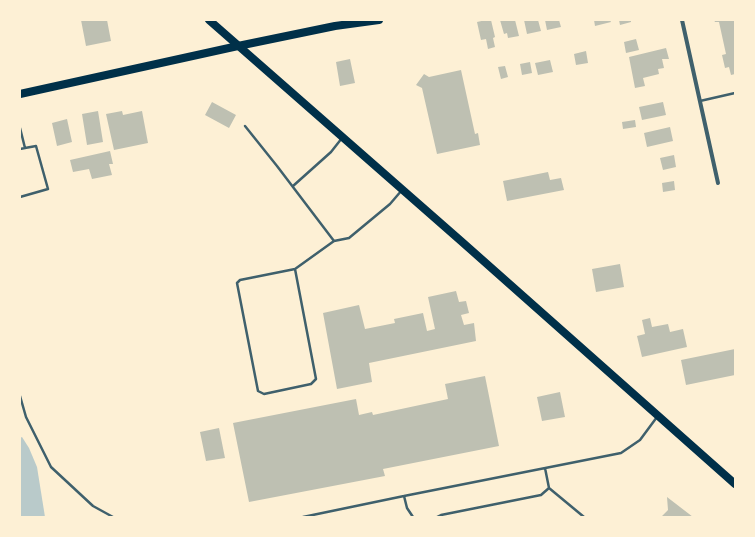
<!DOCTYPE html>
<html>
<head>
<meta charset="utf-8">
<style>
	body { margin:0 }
	#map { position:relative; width:755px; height:537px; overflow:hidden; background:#fdf0d5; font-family:Jost,sans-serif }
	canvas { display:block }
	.frame { position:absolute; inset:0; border:21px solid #fdf0d5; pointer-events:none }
</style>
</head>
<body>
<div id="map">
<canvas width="755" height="537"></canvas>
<div class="frame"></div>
</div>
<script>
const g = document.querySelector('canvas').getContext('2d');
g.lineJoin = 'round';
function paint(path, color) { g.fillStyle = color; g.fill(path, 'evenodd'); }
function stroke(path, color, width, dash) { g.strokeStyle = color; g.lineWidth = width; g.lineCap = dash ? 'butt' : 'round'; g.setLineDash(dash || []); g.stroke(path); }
const green = new Path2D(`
	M22,437L29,448L37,467L45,517H20V438Z`);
const building = new Path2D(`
	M81,20H107L111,41L86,46Z
	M486,20H491L495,37L493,38L495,47L488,49L486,39L481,40L477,22Z
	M500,20H515L519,36L508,38L507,33L504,34Z
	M524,20H538L541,31L527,34Z
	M545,20H559L561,27L547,30Z
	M594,20H610L611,22L595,26Z
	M619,20H631V22L620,25Z
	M714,20H735V74L731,75L729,67L725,68L722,55L726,54L719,22H715Z
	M636,39L639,50L626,53L624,42Z
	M666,48L669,59H662L664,68L658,69L659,74L643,78L645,86L635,88L629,57Z
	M586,51L588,63L576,65L574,54Z
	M350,59L355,83L340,86L336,62Z
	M550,60L553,72L538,75L535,63Z
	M530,62L532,73L522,75L520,64Z
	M505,66L508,77L501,79L498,67Z
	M461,70L475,134L478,133L480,145L437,154L422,88L416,85L424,74L429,77Z
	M212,102L236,115L229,128L205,115Z
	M663,102L666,115L642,120L639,107Z
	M98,111L103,142L87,145L82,114Z
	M122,111L123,115L142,111L148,143L114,150L106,114Z
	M67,119L72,142L57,146L52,123Z
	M635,120L636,127L623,129L622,122Z
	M670,127L673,141L647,147L644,133Z
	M110,151L113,164H109L112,175L92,179L89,169L73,172L70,160Z
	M674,155L676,167L663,170L660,158Z
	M548,172L550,180L561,178L564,190L507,201L503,181Z
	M674,181L675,190L663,192L662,183Z
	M620,264L624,287L596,292L592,269Z
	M456,291L459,302L466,301L469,313L461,315L464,325L474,323L476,341L369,363L372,382L337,389L323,313L359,305L365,329L395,323L394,319L423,313L427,331L435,329L428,297Z
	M650,318L652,327L668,324L670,332L683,329L687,347L642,357L637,336L645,334L642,320Z
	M735,349V375L686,385L681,360Z
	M485,376L499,446L383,469L385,476L249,502L233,423L356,399L359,415L372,412L373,415L448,399L445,384Z
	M560,392L565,417L542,421L537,397Z
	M219,428L225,458L206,461L200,432Z
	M667,497L693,517H661L668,510Z`);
const service = new Path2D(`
	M700,101L735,93
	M245,126L277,166L334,241L349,238L390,204L402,190
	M20,128L25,148L20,149
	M293,186L331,152L342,138
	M20,197L48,189L36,146L25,148
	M295,269L316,379L311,384L264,394L258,391L237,283L240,280L295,269L334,241
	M20,396L26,417L51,467L93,506L113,517
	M549,488L584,517
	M303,517L404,496
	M413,517L407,508L404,496L621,453L640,440L657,417
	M437,517L441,515L541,495L549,488L545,468`);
const minor = new Path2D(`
	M682,20L718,183`);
const secondary = new Path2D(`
	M20,94L238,46L335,26L379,20`);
const primary = new Path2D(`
	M209,20L461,241L735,484`);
paint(green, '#b9caca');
paint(building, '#bec0b2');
stroke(service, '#3f606c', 2.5);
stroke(minor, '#3f606c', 4);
stroke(secondary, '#003049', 8);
stroke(primary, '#003049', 8);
</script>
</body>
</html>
